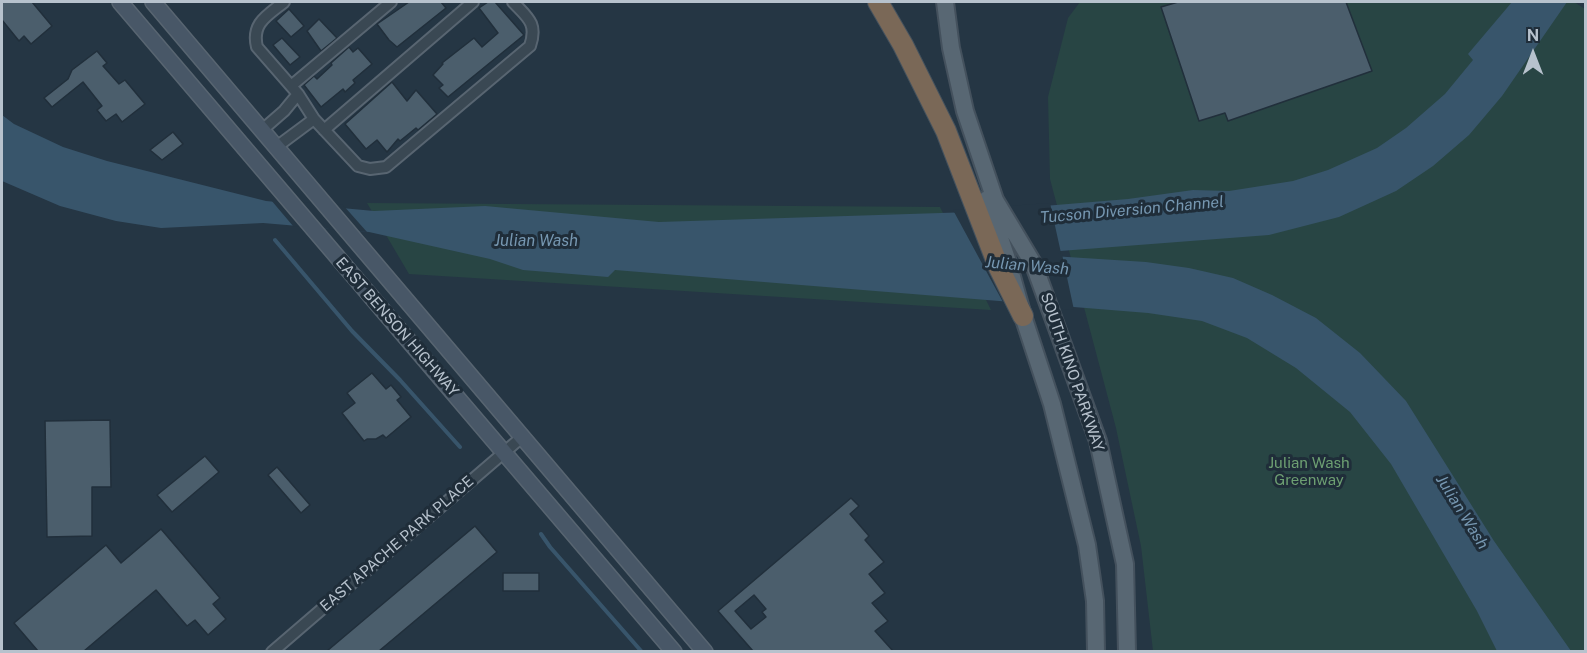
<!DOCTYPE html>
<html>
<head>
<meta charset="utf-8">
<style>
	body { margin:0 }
	#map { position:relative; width:1587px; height:653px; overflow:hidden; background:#253644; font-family:"Public Sans",sans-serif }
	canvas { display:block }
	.frame { position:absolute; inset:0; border:3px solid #b7c2cd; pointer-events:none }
	.north { position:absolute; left:1503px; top:24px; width:60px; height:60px; -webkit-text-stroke:4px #1f2d39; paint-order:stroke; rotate:0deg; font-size:16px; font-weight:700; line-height:24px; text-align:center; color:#b7c2cd }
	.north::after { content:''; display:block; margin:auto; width:21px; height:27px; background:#b7c2cd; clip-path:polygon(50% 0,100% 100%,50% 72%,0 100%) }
</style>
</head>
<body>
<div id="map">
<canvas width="1587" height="653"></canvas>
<div class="frame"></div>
<div class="north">N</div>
</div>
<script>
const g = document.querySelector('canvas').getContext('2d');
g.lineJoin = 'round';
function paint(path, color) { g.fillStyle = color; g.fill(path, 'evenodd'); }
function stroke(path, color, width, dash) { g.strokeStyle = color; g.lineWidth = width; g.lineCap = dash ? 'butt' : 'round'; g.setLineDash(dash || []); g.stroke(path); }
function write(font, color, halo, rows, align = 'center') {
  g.font = font + ' "Public Sans",sans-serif'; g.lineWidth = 6; g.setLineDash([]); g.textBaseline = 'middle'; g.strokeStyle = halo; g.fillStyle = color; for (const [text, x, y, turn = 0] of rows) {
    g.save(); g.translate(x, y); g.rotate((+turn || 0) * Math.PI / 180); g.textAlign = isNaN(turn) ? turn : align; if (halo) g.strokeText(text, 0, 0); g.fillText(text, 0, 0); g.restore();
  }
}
const green = new Path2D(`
	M1080,2H1574L1585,9V651H1153L1141,546L1116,428L1050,179L1048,97L1068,18Z
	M367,203L940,207L991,310L409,274Z`);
const water = new Path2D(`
	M1512,2H1567L1502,96L1469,135L1433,166L1396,191L1339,217L1269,235L1021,254L1146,262L1189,268L1233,278L1272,295L1316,318L1360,353L1406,401L1494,541L1571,651H1497L1477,611L1391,464L1350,412L1296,368L1247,338L1202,321L1148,313L615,270L608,277L523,270L490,259L369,232L263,223L161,228L116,221L60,206L2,181V115L14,124L63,147L107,161L266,201L374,211L485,206L659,222L972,212L1128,199L1193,190L1229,191L1293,181L1328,170L1377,148L1406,128L1445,94L1473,60L1468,54Z`);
const pier = new Path2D(`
	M271,200L343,205L367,232L293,226Z
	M1050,203L1061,253L1058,254H1062L1074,310L1004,304L953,210Z`);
const stream = new Path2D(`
	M275,240L352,331L400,380L460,447
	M541,534L550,547L642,652`);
const building = new Path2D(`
	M2,2H32L52,26L31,44L24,36L19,41L2,20Z
	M409,2H441L446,8L397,47L389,40L377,24Z
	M488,2H495L524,35L448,97L439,88L443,85L433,75L443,64L442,63L474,38L482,47L498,33L479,8Z
	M1178,2H1346L1372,71L1228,121L1225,113L1199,121L1161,7Z
	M289,9L304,26L291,37L276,21Z
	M319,19L337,38L321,51L307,31Z
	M282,38L300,57L290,65L273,45Z
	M349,47L353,52L358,48L372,64L353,80L355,83L345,92L343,89L321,107L304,85L314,76L317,79L332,65L331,63Z
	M97,51L107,63L103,66L119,84L125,80L145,104L122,122L116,114L106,121L97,110L102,106L83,82L52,107L44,98L68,79L72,70Z
	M392,82L407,101L416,90L437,114L418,130L416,128L400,141L398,139L387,152L377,140L366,149L345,124Z
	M173,132L183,144L162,160L150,150Z
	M372,373L386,389L391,385L401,397L397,400L411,417L386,438L383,435L376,439H367L364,441L342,413L355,403L347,393Z
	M110,420L111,487H92V536L47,537L45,421Z
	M205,456L219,472L172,512L157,495Z
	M277,467L310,505L301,513L268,475Z
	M851,498L859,506L850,514L869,536L865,540L884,562L869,574L885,593L872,603L888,621L875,631L893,651H753L718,611ZM754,595L766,609L762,612L766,617L751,629L735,611Z
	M475,526L497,552L379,651H327Z
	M161,529L220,598L213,604L226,619L208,635L195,620L187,626L156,590L84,651H38L14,623L106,545L121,563Z
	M503,573H539V591H503Z`);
const minor = new Path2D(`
	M284,2C268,15 251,23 257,47L298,94L314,119L358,166L370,169L386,167L530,46C538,23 527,17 513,2
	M291,86L391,2
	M324,130L473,2
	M261,131L284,111L298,94
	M275,148L314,119
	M272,652L522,437`);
const secondary = new Path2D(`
	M120,2L674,652
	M153,2L705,652`);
const primary = new Path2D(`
	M945,2L951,48L965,111L995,200L1034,265L1098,441L1125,564L1127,652
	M987,199L1007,259L1023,316L1052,404L1087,545L1095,601L1096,652`);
const motorway = new Path2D(`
	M878,2L903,45L946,131L999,268L1023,316`);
const streetNames = [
	["EAST BENSON HIGHWAY",397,327,49],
	["SOUTH KINO PARKWAY",1072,372,71],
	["EAST APACHE PARK PLACE",397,544,-41]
];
const parkNames = [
	["Julian Wash",1309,463],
	["Greenway",1309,480]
];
const waterNames = [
	["Tucson Diversion Channel",1132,210,-5],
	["Julian Wash",536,241],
	["Julian Wash",1027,266,5],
	["Julian Wash",1462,512,58]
];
paint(green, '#284544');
paint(water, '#38556b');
paint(pier, '#253644');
stroke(stream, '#38556b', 4);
paint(building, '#4b5e6c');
stroke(building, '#212f3b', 1.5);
stroke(minor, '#586571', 14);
stroke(secondary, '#586571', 18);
stroke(primary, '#44515d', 20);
stroke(motorway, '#45525e', 22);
stroke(minor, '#3a4853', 10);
stroke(secondary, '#485767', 15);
stroke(primary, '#586773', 16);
stroke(motorway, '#7a6857', 20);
write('15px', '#b7c2cd', '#1f2d39', streetNames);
write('15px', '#6d9f72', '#1f2d39', parkNames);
write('italic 16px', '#7697b1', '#1f2d39', waterNames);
</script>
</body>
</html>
